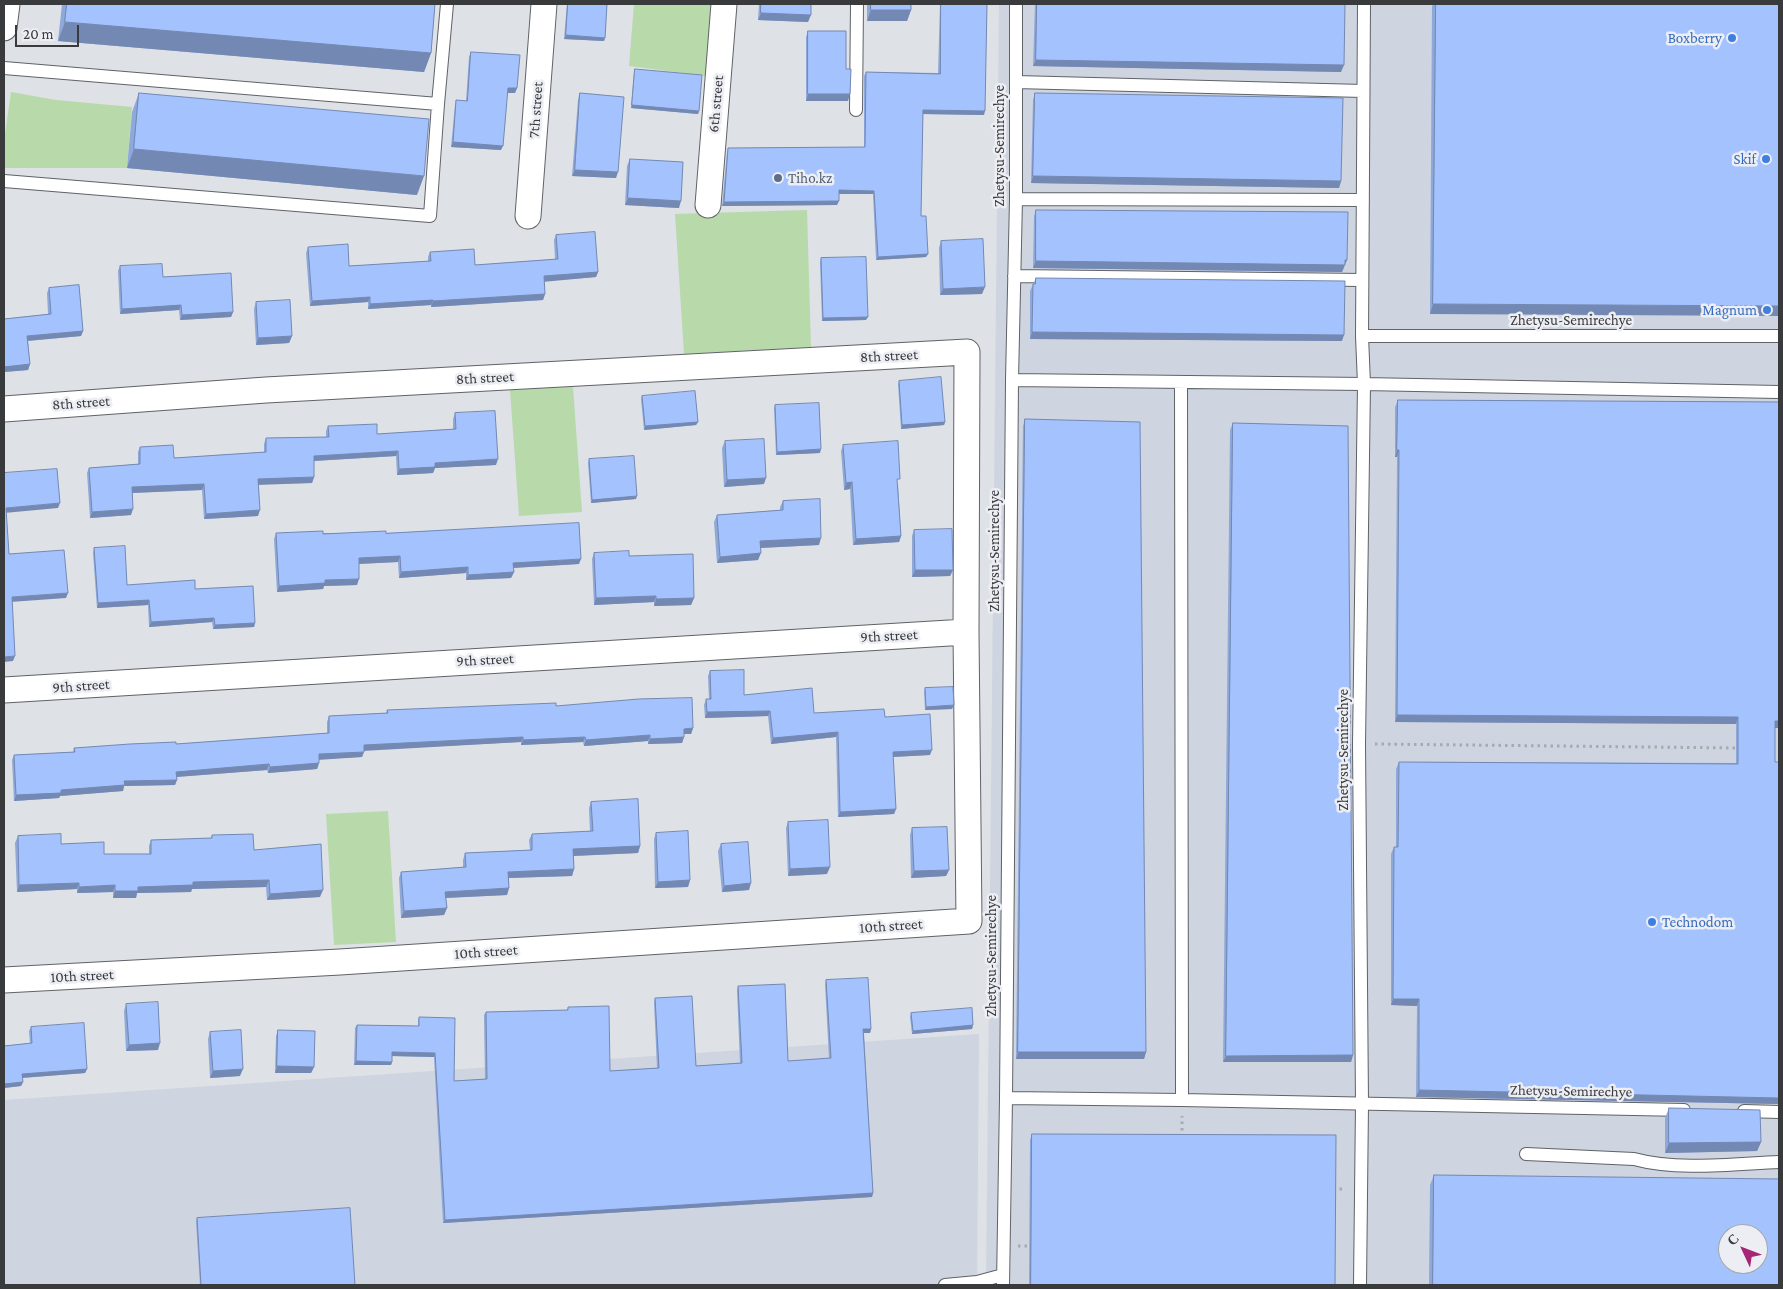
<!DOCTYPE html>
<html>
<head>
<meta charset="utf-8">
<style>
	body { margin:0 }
	#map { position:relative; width:1783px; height:1289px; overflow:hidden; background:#dee1e6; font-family:"Crimson Pro",serif }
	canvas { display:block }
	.frame { position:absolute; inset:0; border:5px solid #393a3c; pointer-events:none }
	.north { position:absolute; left:1718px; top:1224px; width:50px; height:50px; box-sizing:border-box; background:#eceef4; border:1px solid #a4a6aa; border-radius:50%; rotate:313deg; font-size:14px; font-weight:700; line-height:20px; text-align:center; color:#393a3c }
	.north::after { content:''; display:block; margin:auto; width:18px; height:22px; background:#a62675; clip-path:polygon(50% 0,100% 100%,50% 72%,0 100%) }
	.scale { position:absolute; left:15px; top:25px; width:64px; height:22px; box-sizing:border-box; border:2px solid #393a3c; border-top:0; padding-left:6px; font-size:15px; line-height:18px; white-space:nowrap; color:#393a3c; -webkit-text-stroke:4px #eceef4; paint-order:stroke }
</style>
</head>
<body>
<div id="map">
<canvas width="1783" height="1289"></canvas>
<div class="frame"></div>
<div class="north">С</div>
<div class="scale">20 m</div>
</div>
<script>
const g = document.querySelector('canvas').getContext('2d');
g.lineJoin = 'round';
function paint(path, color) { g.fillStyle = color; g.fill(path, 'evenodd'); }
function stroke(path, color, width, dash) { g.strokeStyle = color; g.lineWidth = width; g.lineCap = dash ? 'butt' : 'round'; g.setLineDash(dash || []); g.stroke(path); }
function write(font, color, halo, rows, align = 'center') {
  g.font = font + ' "Crimson Pro",serif'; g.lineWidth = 5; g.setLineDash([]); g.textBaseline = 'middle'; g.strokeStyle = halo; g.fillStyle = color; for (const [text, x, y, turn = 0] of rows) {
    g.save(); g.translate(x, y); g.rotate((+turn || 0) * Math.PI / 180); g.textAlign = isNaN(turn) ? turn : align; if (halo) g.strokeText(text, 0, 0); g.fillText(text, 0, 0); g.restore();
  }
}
const built = new Path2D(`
	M999,4H1779V1285H986ZM1728,1234H1758V1264H1728Z
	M979,1034L977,1285H4V1100Z`);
const green = new Path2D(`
	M634,4H712L706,76L629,66Z
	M11,92L56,100L132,107L127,168H4V141Z
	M807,210L811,347L684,354L675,214Z
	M573,387L582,512L519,516L510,390Z
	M388,811L396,942L334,945L326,814Z`);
const path = new Path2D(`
	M1375,744L1739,748
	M1182,1137V1116
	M1333,1189H1346
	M1018,1246H1032`);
const lane = new Path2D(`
	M1016,4V199L1012,380L1006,1098L1182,1100L1181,382
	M1364,4L1362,336H1779
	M4,68L438,104L447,4
	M1016,82L1363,91
	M856,110L857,4
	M4,181L430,216L438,104
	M1016,199L1363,200
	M1014,276L1362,280
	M1012,380L1364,384L1779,392
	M1182,1100L1684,1110
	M1744,1111L1779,1112
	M1526,1154L1634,1159C1678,1171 1733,1164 1779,1162
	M945,1285L977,1282L1003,1275
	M1003,1285L1006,1098
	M1360,1285L1362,1104L1359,744L1364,384L1362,336`);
const street = new Path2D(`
	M4,28L7,4
	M708,205L724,4
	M528,216L544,4
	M4,409L266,390L967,352L966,632L969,921L340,962L4,980
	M4,690L966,632`);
const wall = new Path2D(`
	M62,4H435L431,53L424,72L58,41Z
	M567,4H607L605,38L604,41L564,39Z
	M759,4H811L808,22L758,20Z
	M867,4H911V10L907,21H867Z
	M940,4H987L984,115L923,114L921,216L928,254L926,257L876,260L873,194H839L837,205L722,206L727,152L728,148L864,147V76L866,72L938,73Z
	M1035,4H1345L1341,72L1033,66Z
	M1433,4H1779L1430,314L1432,6Z
	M808,31L846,69L848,101H806V37Z
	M471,52L517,88L515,93H507L501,150L451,147L455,105L456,100L466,101L469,57Z
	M635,69L699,111L698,114L631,108L634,73Z
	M139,93L417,195L127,168L132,112Z
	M580,93L616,178L572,176L578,100Z
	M1035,93L1341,181L1339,188L1031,183L1033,100Z
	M630,159L679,208L625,205L627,166Z
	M1036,210L1345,267H1344L1342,272L1033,268L1034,216Z
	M556,235L598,272L596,277L544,281L545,294L543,300L431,307V305L368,309V302L310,306L306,253L308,247L349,266L428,261V257L430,252L475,265L555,259L554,240Z
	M941,241L982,294L940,295L939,248Z
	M821,258L866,320L822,321L820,262Z
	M120,266L163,277L233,312L231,317L180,320L179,310L120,314L118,271Z
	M1036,278L1342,341L1030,339V291Z
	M79,285L83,331L81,336L28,341L30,364L28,370L4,372V319L48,314L47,293L49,288Z
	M256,302L292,336L289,343L256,345L254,309Z
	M899,381L945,422L944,425L901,429L898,384Z
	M642,396L698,422L696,425L644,430L641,399Z
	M1398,400L1779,402V728H1775V762H1779V1104L1416,1097L1417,1006L1391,1005V854L1394,847H1396V769L1399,762L1736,763V724L1395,722L1397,457H1395V407Z
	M775,405L820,453L776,455L774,408Z
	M455,413L496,465L435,468L433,473L397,475L396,456L314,461V477L312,483L259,484L258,516L204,519L202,490L132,493L131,515L90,518L87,473L89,468L138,464V452L140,447L174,458L264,452V444L266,438L326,437V431L328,426L377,434L453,429V419Z
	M1025,419L1146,1052L1144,1059H1016L1023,426Z
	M1233,423L1353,1055L1351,1062H1223L1230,430Z
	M725,441L764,484L724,487L722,448Z
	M843,445L898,485L901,536L899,542L853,545L850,489L844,490L841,451Z
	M589,459L636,499L591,503L588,463Z
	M783,501L819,545L761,548L758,560L717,563L714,522L717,515L780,510V507Z
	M914,530L953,570L950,576L912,577V536Z
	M276,533H386L579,564L513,568L514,572L511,578L466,580V573L399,578L398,562L359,564L357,585L324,586L323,589L277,592L274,539Z
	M94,548L127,585L195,589L255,623L254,627L213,629L212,622L149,627L148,605L97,608L93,553Z
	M594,553L629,556L694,598L691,605L654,606V602L594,605L592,559Z
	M710,671L744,695L814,713L885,717L930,755L893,757L896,809L894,814L838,817L836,737L771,744L768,716L705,718L704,705L706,699H709L708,676Z
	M925,688L952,709L925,710L924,691Z
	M556,706L693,728L691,734H684V737L682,743L648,744V741L584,746L583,742L521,745V742L364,750L362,757L319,759V763L317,769L268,773L267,770L177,777L175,785L124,786L123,791L60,796L59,798L14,801L12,760L14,755L73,752L74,748L176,744L327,733V722L329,716L386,713L387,710Z
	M591,802L640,846L638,853L574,856V869L572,876L509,878V888L507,895L446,898L447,908L444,915L401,918L399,878L401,872L463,867V860L465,853L530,850L529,840L532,834L590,831L589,808Z
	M788,822L827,874L788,876L786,828Z
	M912,828L949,870L946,876L911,878L910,835Z
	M656,833L690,880L688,887L655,888L654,839Z
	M212,835L254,850L320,897L267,900L266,887L192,889L191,892L137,893L136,898H113V892L77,893V889L17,892L15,843L18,836L61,844L104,854H149V846L151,840L211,838Z
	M721,844L749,890L722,892L718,851Z
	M826,980L871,1029L870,1033H864L873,1193L872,1197L443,1223L434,1057L392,1056V1062L391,1065H354L355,1028L357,1025L418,1026V1020L419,1017L454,1081L485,1079L484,1015L486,1012L567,1010L568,1007L610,1071L657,1068L654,1002L655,998L696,1066L740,1063L737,990L738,986L788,1061L829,1058L825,984Z
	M126,1004L158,1050L126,1051L124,1011Z
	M911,1013L973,1025L972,1029L912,1034L910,1017Z
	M31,1027L87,1069L85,1073L22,1078L23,1082L21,1086L4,1088V1046L30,1043L29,1031Z
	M278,1030L314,1067L311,1073H275L276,1036Z
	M210,1032L240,1076L210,1078L208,1039Z
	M1669,1108L1761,1142L1757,1151L1665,1153V1118Z
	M1032,1134L1335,1285H1029L1030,1140Z
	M1434,1175L1779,1285H1429L1430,1185Z
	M197,1218L355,1285H200L196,1221Z`);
const shadedWall = new Path2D(`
	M871,10H911L907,21H867Z
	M761,13L811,15L808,22L758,20Z
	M65,22L431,53L424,72L58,41Z
	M566,35L605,38L604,41L564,39Z
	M1036,60L1344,65L1341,72L1033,66Z
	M508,88H517L515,93H506Z
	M808,94H850L848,101H806Z
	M632,105L699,111L698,114L631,108Z
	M923,110L985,111L984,115L922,114Z
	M453,142L503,146L501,150L451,147Z
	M134,149L424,176L417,195L127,168Z
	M575,170L618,172L616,178L572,176Z
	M1033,176L1341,181L1339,188L1031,183Z
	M839,190L874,191L873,194H837Z
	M628,198L681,201L679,208L625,205Z
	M839,201L837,205L722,206L724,202Z
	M928,254L926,257L876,260L878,257Z
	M1347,260L1342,272L1033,268L1036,261Z
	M598,272L596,277L542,282L544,276Z
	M985,287L982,294L940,295L943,289Z
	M545,294L543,300L431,307L433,301Z
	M370,297L368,302L310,306L312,301Z
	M433,300L431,305L368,309L370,304Z
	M1433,304L1779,306V316L1430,314Z
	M181,305L179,310L120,314L122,309Z
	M233,312L231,317L180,320L182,315Z
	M868,317L866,320L822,321L823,318Z
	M83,331L81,336L25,341L27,336Z
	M1032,332L1344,335L1342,341L1030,339Z
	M292,336L289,343L256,345L258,338Z
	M30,364L28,370L4,372V367Z
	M698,422L696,425L644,430L645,426Z
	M945,422L944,425L901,429L902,425Z
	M821,449L820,453L776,455L777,452Z
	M1397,450H1399L1397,457H1395Z
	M398,451L396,456L312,461L314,456Z
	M498,459L496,465L435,468L433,473L397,475L399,469L435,463Z
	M314,477L312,483L256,485L258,479Z
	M766,478L764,484L724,487L727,480Z
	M852,482L850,489L844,490L846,483Z
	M204,484L202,490L130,493L132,487Z
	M637,496L636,499L591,503L592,500Z
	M60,503L58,508L4,513L6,508Z
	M133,509L131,515L90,518L92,512Z
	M260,510L258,516L204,519L206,514Z
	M901,536L899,542L853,545L856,539Z
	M821,538L819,545L758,548L760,541Z
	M761,553L758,560L717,563L720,557Z
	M400,556L398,562L356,564L359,558Z
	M581,559L579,564L511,568L513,563Z
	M468,567L466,573L399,578L401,572Z
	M915,570H953L950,576L912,577Z
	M514,572L511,578L466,580L468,575Z
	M359,579L357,585L324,586L323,589L277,592L279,586L325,580Z
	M68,593L66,598L10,602L12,597Z
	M656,596L654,602L594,605L596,598Z
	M694,598L691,605L654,606L656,599Z
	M149,600L148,605L97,608L98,603Z
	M214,618L212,622L149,627L151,622Z
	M255,623L254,627L213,629L215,625Z
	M15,656L13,661L4,662V657Z
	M954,705L952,709L925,710L926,707Z
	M770,711L768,716L705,718L707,712Z
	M1397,715L1738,717L1736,724L1395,722Z
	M1775,721H1779V728H1772Z
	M693,728L691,734H682L684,729Z
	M838,732L836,737L771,744L773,738Z
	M650,735L648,741L584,746L586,740Z
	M523,737L521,742L362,751L364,745Z
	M585,737L583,742L521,745L523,740Z
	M684,737L682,743L648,744L650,739Z
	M932,750L930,755L891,757L893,752Z
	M364,752L362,757L317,760L319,754Z
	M319,763L317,769L268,773L270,767Z
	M269,764L267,770L175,777L176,772Z
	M177,780L175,785L124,786L123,791L60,796L59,798L14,801L16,795L61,790L124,781Z
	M896,809L894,814L838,817L840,812Z
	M640,846L638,853L571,856L573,849Z
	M830,867L827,874L788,876L790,869Z
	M574,869L572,876L506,878L508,872Z
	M949,870L946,876L911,878L914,871Z
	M269,880L266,887L192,889L191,892L137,893L136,898H113L115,891L138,887L193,882Z
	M690,880L688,887L655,888L658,882Z
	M79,883L77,889L17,892L19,885Z
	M751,883L749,890L722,892L724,886Z
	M115,885L113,892L77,893L79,887Z
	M509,888L507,895L443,898L445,892Z
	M323,890L320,897L267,900L270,894Z
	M447,908L444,915L401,918L404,911Z
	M1393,999H1419L1417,1006L1391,1005Z
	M973,1025L972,1029L912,1034L913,1031Z
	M863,1029H871L870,1033H862Z
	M160,1043L158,1050L126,1051L129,1045Z
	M392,1052L435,1053L434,1057L391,1056Z
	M1018,1052H1146L1144,1059H1016Z
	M1353,1055L1351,1062H1223L1226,1056Z
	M356,1061L392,1062L391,1065H354Z
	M277,1066L314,1067L311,1073H275Z
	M87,1069L85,1073L20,1078L22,1074Z
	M243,1069L240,1076L210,1078L213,1071Z
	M23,1082L21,1086L4,1088V1084Z
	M1419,1090L1779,1098V1104L1416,1097Z
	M1761,1142L1757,1151L1665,1153L1669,1143Z
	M873,1193L872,1197L443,1223L445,1220Z`);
const building = new Path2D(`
	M67,4H435L431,53L65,22Z
	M568,4H607L605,38L566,35Z
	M761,4H811V15L761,13Z
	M871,4H911V10H871Z
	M941,4H987L985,111L923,110L921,216H926L928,254L878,257L874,191L839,190V201L724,202L728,148L865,147L866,72L940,74Z
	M1037,4H1345L1344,65L1036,60Z
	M1436,4H1779V306L1433,304Z
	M808,31H846V69H851L850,94H808Z
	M471,52L520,55L517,88H508L503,146L453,142L456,100L467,101Z
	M635,69L702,75L699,111L632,105Z
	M139,93L429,119L424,176L134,149Z
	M580,93L624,97L618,172L575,170Z
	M1035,93L1343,98L1341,181L1033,176Z
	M630,159L683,162L681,201L628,198Z
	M1036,210L1348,212L1347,260H1345V265L1036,261Z
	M595,232L598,272L544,276L545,294L433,301V300L370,304V297L312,301L308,247L348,244L349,266L431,261L430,252L474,249L475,265L558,259L556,235Z
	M983,239L985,287L943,289L941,241Z
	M866,257L868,317L823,318L821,258Z
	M162,264L163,277L231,273L233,312L182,315L181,305L122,309L120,266Z
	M1036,278L1345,281L1344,335L1032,332L1033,284H1035Z
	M79,285L83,331L27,336L30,364L4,367V319L51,314L49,288Z
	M290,300L292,336L258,338L256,302Z
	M941,377L945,422L902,425L899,381Z
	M695,391L698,422L645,426L642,396Z
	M1398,400L1779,402V721H1775V762H1779V1098L1419,1090V999H1393L1394,847H1398L1399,762L1738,764V717L1397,715L1399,450H1397Z
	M819,403L821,449L777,452L775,405Z
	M495,411L498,459L435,463V467L399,469L398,451L314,456V477L258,479L260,510L206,514L204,484L132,487L133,509L92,512L89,468L140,464V447L173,445L174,458L266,452V438L329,437L328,426L377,424V434L456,429L455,413Z
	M1025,419L1140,422L1146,1052H1018Z
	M1233,423L1348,426L1353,1055L1226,1056Z
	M764,439L766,478L727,480L725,441Z
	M898,441L900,479H897L901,536L856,539L852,482L846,483L843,445Z
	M634,456L637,496L592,500L589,459Z
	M57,469L60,503L6,508L9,554L64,550L68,593L12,597L15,656L4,657V473Z
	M820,499L821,538L760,541L761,553L720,557L717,515L783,510V501Z
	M579,523L581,559L513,563L514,572L468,575V567L401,572L400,556L359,558V579L325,580V583L279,586L276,533L323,531V534L386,531V533Z
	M952,529L953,570H915L914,530Z
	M125,546L127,585L195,580V589L253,586L255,623L215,625L214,618L151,622L149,600L98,603L94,548Z
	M629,551V556L693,554L694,598L656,599V596L596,598L594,553Z
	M744,670V695L812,688L814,713L884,709L885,717L930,714L932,750L893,752L896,809L840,812L838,732L773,738L770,711L707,712L706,699H711L710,671Z
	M953,687L954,705L926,707L925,688Z
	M692,698L693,728L684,729V737L650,739V735L586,740L585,737L523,740V737L364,745V752L319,754V763L270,767L269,764L176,772L177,780L124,781L125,785L61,790V793L16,795L14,755L75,752L74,748L130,744L176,742V744L329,733V716L388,713L387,710L556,703V706L639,699Z
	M638,799L640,846L573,849L574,869L508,872L509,888L445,892L447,908L404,911L401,872L466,867L465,853L532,850V834L593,831L591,802Z
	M828,820L830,867L790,869L788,822Z
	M947,827L949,870L914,871L912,828Z
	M688,831L690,880L658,882L656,833Z
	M61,834V844L104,842V854H151V840L212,838V835L253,834L254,850L321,844L323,890L270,894L269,880L193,882V885L138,887V891H115V885L79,887V883L19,885L18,836Z
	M748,842L751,883L724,886L721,844Z
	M868,978L871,1029H863L873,1193L445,1220L435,1053L392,1052V1062L356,1061L357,1025L419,1026V1017L455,1018L454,1081L487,1079L486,1012L568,1010V1007L609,1006L610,1071L659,1068L655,998L692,996L696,1066L742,1063L738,986L785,984L788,1061L831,1058L826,980Z
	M158,1002L160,1043L129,1045L126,1004Z
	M972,1008L973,1025L913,1031L911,1013Z
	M84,1023L87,1069L22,1074L23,1082L4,1084V1046L32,1043L31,1027Z
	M241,1030L243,1069L213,1071L210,1032Z
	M278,1030L315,1031L314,1067L277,1066Z
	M1669,1108L1760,1110L1761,1142L1669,1143Z
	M1032,1134L1336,1135L1335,1285H1031Z
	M1434,1175L1779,1179V1285H1433ZM1728,1234H1758V1264H1728Z
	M350,1208L355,1285H201L197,1218Z`);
const markers = [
	[1732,38,5,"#3f7fe0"],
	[1766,159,5,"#3f7fe0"],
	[778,178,5,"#5c6f8a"],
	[1767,310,5,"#3f7fe0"],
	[1652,922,5,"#3f7fe0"]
];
const shopNames = [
	["Boxberry",1722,38],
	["Skif",1756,159],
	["Magnum",1757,310],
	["Technodom",1662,922,"left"]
];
const streetNames = [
	["6th street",716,104,-85],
	["7th street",536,110,-86],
	["Zhetysu-Semirechye",999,146,-90],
	["Zhetysu-Semirechye",1571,320],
	["8th street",889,356,-3],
	["8th street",485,378,-3],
	["8th street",81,403,-4],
	["Zhetysu-Semirechye",994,551,-90],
	["9th street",889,636,-3],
	["9th street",485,660,-3],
	["9th street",81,686,-4],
	["Zhetysu-Semirechye",1343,750,-90],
	["10th street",891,926,-4],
	["10th street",486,952,-4],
	["Zhetysu-Semirechye",991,956,-90],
	["10th street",82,976,-3],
	["Zhetysu-Semirechye",1571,1091,1]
];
const serviceNames = [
	["Tiho.kz",788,178]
];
paint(built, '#ced4e0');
paint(green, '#b8d9aa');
stroke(lane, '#5f6266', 14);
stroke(street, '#5f6266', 27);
stroke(path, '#a8aaae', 3, [2.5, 4]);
stroke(lane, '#fff', 12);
stroke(street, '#fff', 25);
paint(wall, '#8da8da');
paint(shadedWall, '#7388b2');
paint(building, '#a4c3fe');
stroke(building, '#7388b2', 1);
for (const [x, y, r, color] of markers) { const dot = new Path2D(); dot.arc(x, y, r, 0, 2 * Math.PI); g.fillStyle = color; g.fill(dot); stroke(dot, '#eceef4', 2); }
write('15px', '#366cbe', '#eceef4', shopNames, 'right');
write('15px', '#393a3c', '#eceef4', streetNames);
write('15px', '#4e5e75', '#eceef4', serviceNames, 'left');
</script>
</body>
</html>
